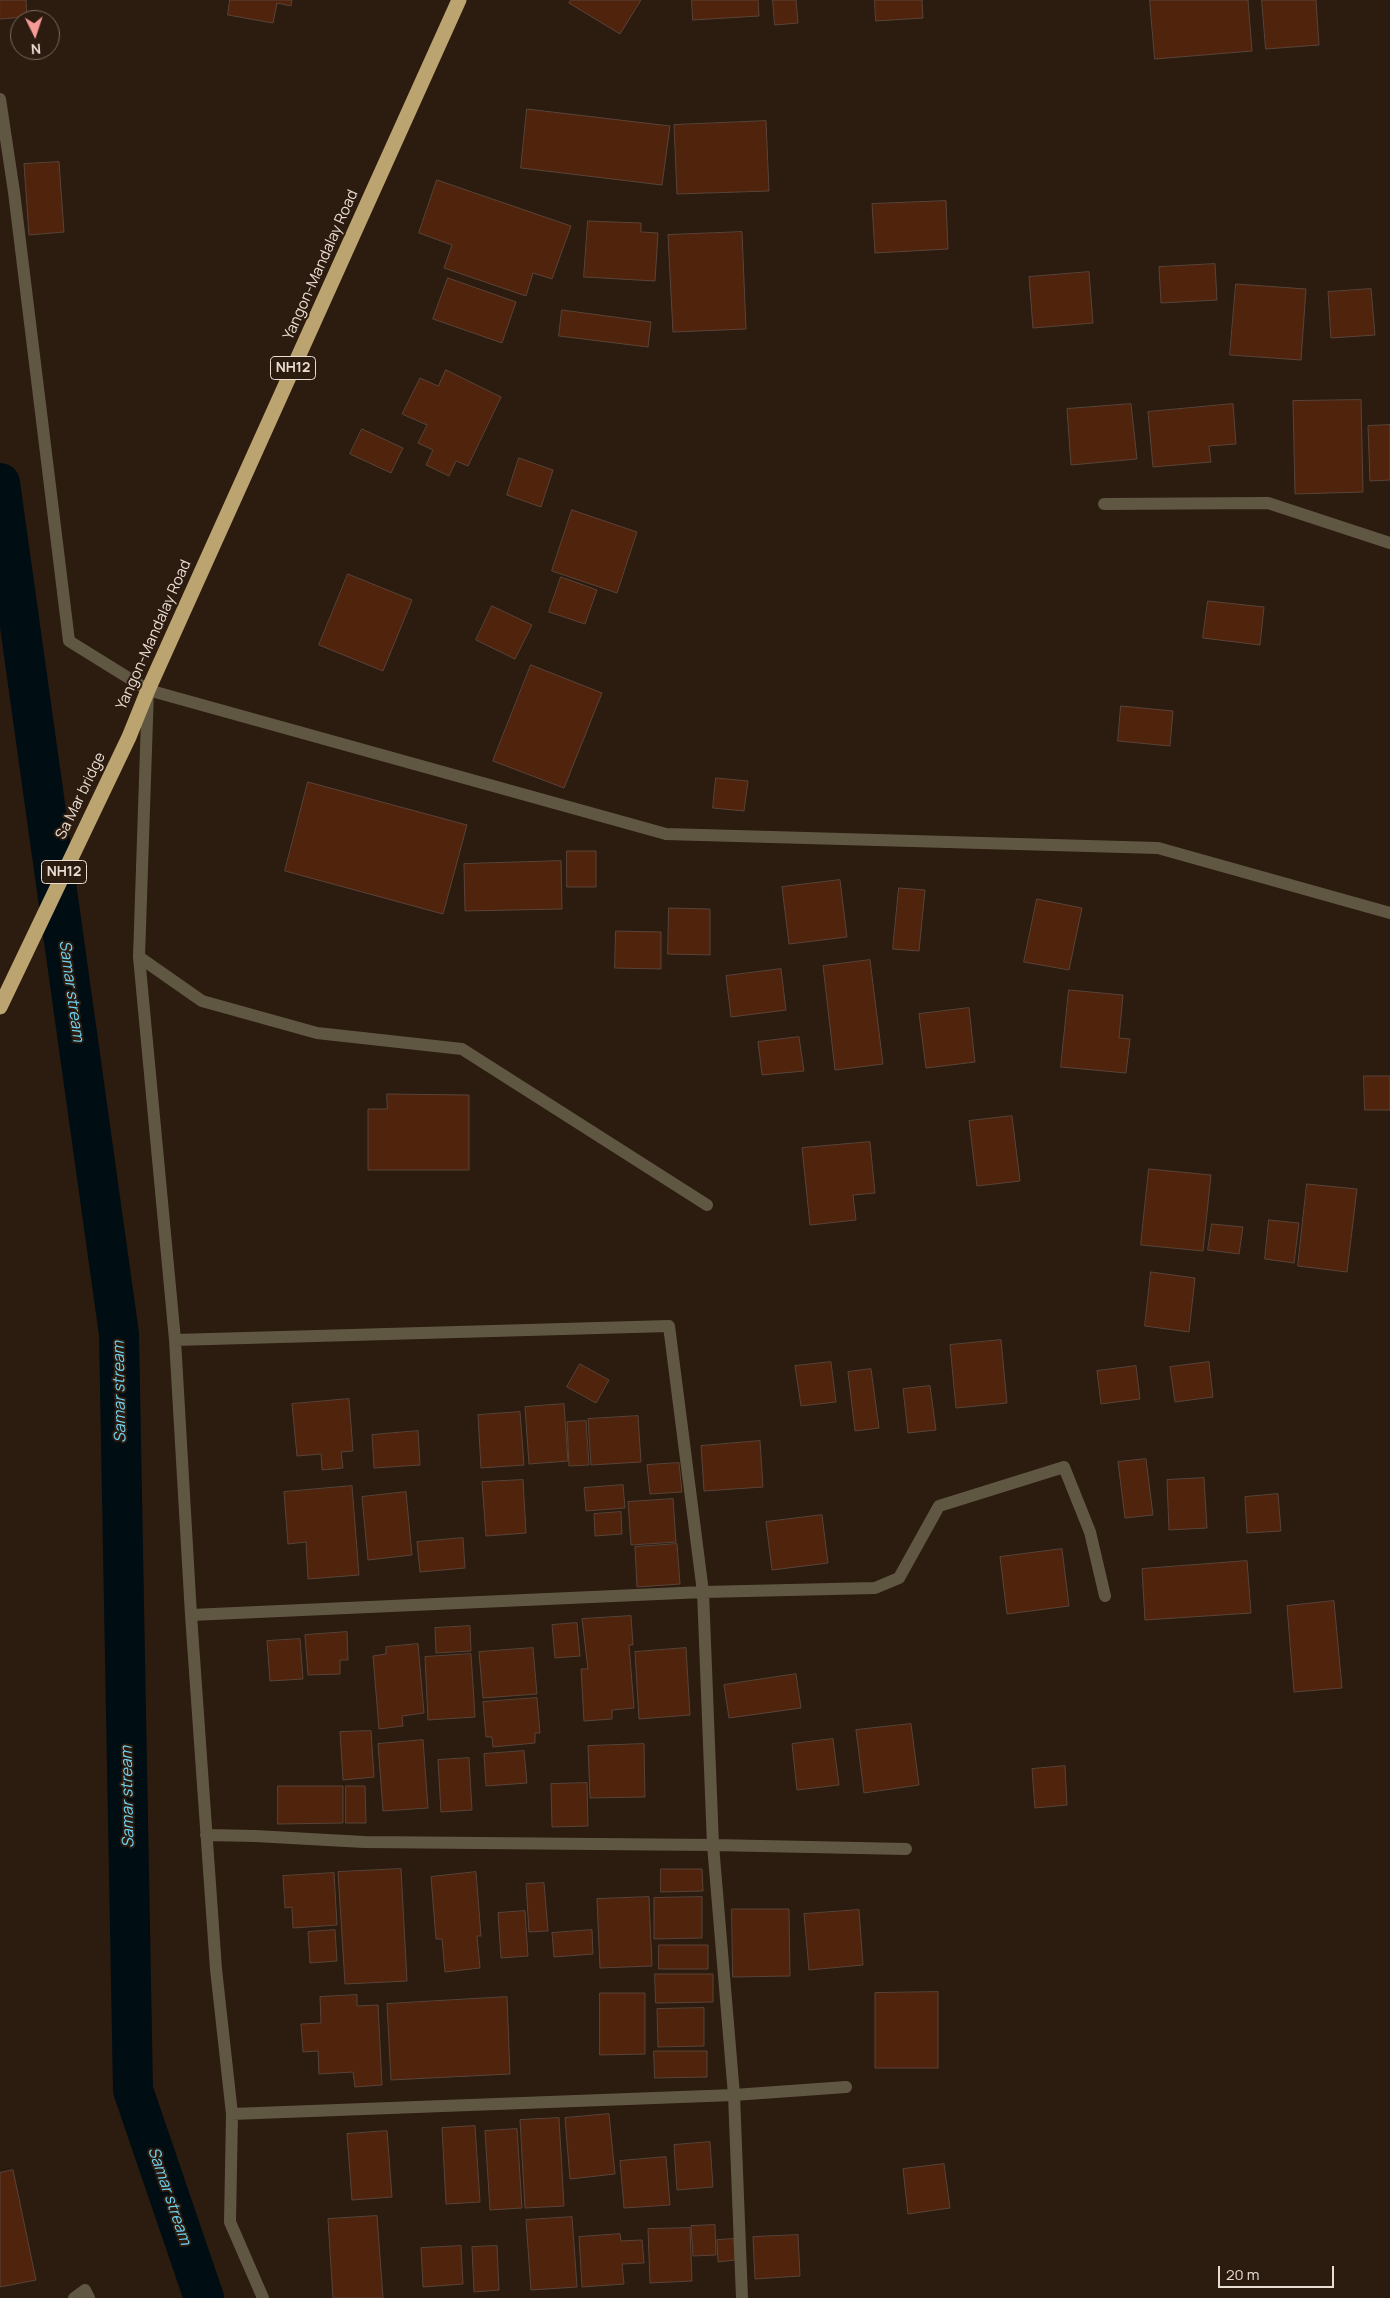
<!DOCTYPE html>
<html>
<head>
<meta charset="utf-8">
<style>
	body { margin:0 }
	#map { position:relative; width:1390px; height:2298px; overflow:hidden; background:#2c1b0f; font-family:Manrope,sans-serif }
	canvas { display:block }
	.north { position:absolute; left:10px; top:10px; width:50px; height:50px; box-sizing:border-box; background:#2c1b0f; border:1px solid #78695e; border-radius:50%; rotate:176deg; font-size:14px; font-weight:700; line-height:20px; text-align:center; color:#e9ddd4 }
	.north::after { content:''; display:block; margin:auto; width:18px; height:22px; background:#f59b98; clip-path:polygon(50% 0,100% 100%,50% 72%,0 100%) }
	.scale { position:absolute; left:1218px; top:2266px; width:116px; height:22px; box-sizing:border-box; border:2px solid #e9ddd4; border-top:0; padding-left:6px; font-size:15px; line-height:18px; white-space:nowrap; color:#e9ddd4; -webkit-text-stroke:4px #2c1b0f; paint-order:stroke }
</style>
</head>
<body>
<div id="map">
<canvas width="1390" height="2298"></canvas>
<div class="north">N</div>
<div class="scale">20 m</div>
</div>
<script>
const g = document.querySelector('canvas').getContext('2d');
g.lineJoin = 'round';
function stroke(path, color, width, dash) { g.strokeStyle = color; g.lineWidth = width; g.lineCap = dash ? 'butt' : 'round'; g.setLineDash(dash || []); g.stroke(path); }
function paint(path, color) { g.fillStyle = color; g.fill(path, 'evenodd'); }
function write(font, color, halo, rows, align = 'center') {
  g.font = font + ' Manrope,sans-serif'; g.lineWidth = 4; g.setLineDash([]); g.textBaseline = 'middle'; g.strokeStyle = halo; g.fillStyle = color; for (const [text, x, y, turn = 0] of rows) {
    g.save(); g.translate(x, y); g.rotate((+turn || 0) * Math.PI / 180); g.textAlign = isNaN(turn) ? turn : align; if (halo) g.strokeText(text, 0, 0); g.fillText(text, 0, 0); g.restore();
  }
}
const canal = new Path2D(`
	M0,483L119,1334L133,2090L204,2298`);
const building = new Path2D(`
	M0,0H26L27,17L0,19Z
	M230,0H292L291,6L277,3L273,23L228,15Z
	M571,0H641L620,34L569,3Z
	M692,0H758L759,16L693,20Z
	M773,0H796L798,23L775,25Z
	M875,0H922L923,18L876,21Z
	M1150,0H1248L1252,51L1155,59Z
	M1262,0H1316L1319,45L1266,49Z
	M527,109L670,126L662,185L521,168Z
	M766,121L769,191L677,194L674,125Z
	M59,162L64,232L29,235L24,164Z
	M437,180L571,226L552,279L533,273L526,296L444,268L452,245L419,233Z
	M946,201L948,249L875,253L872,204Z
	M588,221L641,223V232L658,233L655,281L584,277Z
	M742,232L746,329L673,332L668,235Z
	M1215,264L1217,300L1161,303L1159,267Z
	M1089,272L1093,323L1033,328L1029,277Z
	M448,278L516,302L502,343L433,319Z
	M1236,284L1306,289L1301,360L1230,355Z
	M1371,289L1375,335L1331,338L1328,292Z
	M562,310L651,322L648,347L559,336Z
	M446,370L501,397L468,466L456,461L449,476L426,465L433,450L418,443L427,425L402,414L420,378L438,386Z
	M1361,400L1363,492L1295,494L1293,401Z
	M1131,404L1137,459L1071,465L1067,409Z
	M1233,404L1236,444L1209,446L1211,462L1153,467L1148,412Z
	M1390,425V480L1370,481L1368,426Z
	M362,429L403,448L391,473L350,454Z
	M519,458L553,470L541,507L507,495Z
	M572,510L637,532L617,593L552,571Z
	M348,574L412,600L383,671L319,645Z
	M561,577L597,590L585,624L549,612Z
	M1208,601L1264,607L1260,645L1203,638Z
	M492,606L532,625L515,659L476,640Z
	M531,665L602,693L564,788L493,761Z
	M1121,706L1173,711L1170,746L1118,741Z
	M716,778L748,781L744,811L713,808Z
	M308,782L467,825L443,914L285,871Z
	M567,851H596V887H567Z
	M561,861L562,909L465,911L464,864Z
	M840,880L847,937L789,944L782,887Z
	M899,888L925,890L919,951L893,949Z
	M1037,899L1082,908L1069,970L1024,962Z
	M669,908L710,909V955L668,954Z
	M616,931L661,932V969L615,968Z
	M870,960L883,1064L835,1070L823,966Z
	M781,969L786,1010L731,1017L726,976Z
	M1069,990L1123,995L1119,1038L1130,1039L1126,1073L1061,1067Z
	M969,1008L975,1062L926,1068L919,1014Z
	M799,1037L804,1071L762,1075L758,1042Z
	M1364,1076H1390V1110H1365Z
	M387,1094L469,1095V1170H368V1109H387Z
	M1012,1116L1020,1181L977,1186L969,1121Z
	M870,1142L875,1193L853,1195L856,1220L810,1225L802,1148Z
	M1149,1169L1211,1175L1203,1251L1141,1245Z
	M1307,1184L1357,1189L1347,1272L1298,1266Z
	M1269,1220L1299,1223L1294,1263L1265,1259Z
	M1212,1224L1243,1227L1239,1254L1208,1250Z
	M1151,1272L1195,1278L1189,1332L1145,1326Z
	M1001,1340L1007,1403L956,1408L950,1345Z
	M831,1362L836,1402L801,1406L795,1366Z
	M1209,1362L1213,1397L1175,1402L1170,1367Z
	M580,1364L609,1380L596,1403L567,1387Z
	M1136,1366L1140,1399L1101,1404L1097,1371Z
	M871,1369L879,1428L855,1431L848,1372Z
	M930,1386L936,1430L908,1433L903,1389Z
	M349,1399L353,1451L341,1452L343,1468L322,1470L321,1454L297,1456L292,1404Z
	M564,1404L568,1461L529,1464L525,1407Z
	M520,1412L524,1465L481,1468L478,1415Z
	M638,1416L641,1462L591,1465L588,1419Z
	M586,1421L589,1465L569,1466L567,1422Z
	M418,1431L420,1465L374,1468L372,1435Z
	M760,1441L763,1487L704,1491L701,1446Z
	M1146,1459L1153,1515L1125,1518L1118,1462Z
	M679,1463L682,1492L650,1494L647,1465Z
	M1204,1478L1207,1528L1169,1530L1167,1480Z
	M523,1480L526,1533L486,1536L482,1482Z
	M623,1485L625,1508L586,1511L584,1488Z
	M352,1486L359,1575L308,1579L306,1542L288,1544L284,1492Z
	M406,1492L412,1555L368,1560L362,1497Z
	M1278,1494L1281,1531L1247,1533L1245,1497Z
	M673,1499L676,1542L631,1545L628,1502Z
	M621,1512L622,1534L595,1536L594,1514Z
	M822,1515L828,1563L772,1570L766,1522Z
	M463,1538L465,1568L420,1572L417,1542Z
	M677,1544L680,1584L637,1587L635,1547Z
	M1062,1549L1069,1606L1007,1614L1000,1557Z
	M1247,1561L1251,1613L1145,1620L1142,1569Z
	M1334,1601L1342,1688L1294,1692L1287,1606Z
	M631,1616L633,1645H629L634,1708L612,1710V1719L584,1721L581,1669H588L582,1619Z
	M577,1623L580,1656L555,1658L552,1625Z
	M470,1626L471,1651L436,1653L435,1628Z
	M347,1632L348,1660H340V1674L308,1675L305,1635Z
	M300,1639L303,1679L270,1681L267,1641Z
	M418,1644L424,1713L402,1716L403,1726L379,1729L373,1656L386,1654V1647Z
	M533,1648L537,1694L483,1698L479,1652Z
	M686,1648L690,1715L639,1719L635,1652Z
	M471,1654L475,1717L428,1720L425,1657Z
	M796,1674L801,1708L729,1718L724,1685Z
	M537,1698L540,1733H535V1743L493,1747L492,1737H486L483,1702Z
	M911,1724L919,1785L864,1793L856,1730Z
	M371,1731L374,1777L343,1780L340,1732Z
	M833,1739L839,1785L797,1790L792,1744Z
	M423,1740L428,1808L383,1811L378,1744Z
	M644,1744L645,1797L590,1798L588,1746Z
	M524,1751L527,1783L486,1786L484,1754Z
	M469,1758L472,1810L441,1812L438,1760Z
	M1065,1766L1067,1805L1035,1808L1032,1769Z
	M587,1783L588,1826L552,1827L551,1784Z
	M278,1786H343V1823L278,1824Z
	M346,1786H365L366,1823H346Z
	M401,1869L407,1981L345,1984L338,1872Z
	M661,1869H702L703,1891L661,1892Z
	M476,1872L481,1936H477L480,1968L445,1972L442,1939H436L431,1877Z
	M334,1873L337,1925L293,1928L292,1907L285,1908L283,1876Z
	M544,1883L548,1931L529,1932L526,1884Z
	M649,1897L652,1966L600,1968L597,1899Z
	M702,1897V1938L654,1939V1898Z
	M732,1909H789L790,1976L733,1977Z
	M859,1910L863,1965L809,1970L804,1914Z
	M525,1911L528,1956L501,1958L498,1913Z
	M335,1930L337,1961L310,1963L308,1932Z
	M592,1930L593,1954L554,1957L552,1933Z
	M659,1945H708V1969H659Z
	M655,1974H713V2002L656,2003Z
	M938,1992V2068H875V1993Z
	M600,1993H645V2054L600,2055Z
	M357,1995V2006L378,2005L382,2085L355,2087L353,2072L319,2074L318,2051L303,2052L301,2024L321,2023L320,1997Z
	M507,1997L510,2074L391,2080L387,2004Z
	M704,2008V2046L658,2047L657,2009Z
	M654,2051H707V2077L655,2078Z
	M609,2114L615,2174L570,2179L565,2118Z
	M559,2118L564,2206L525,2208L520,2120Z
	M475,2126L480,2202L446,2204L442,2128Z
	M517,2129L522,2208L490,2210L485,2131Z
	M387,2131L392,2197L352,2200L347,2134Z
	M710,2142L713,2187L677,2190L674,2145Z
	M666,2157L670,2205L624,2208L620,2161Z
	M944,2164L950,2208L908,2214L903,2169Z
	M13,2170L36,2280L0,2287V2173Z
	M377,2216L383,2298H333L328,2219Z
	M572,2217L577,2287L531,2290L526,2220Z
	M715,2225L716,2255L693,2256L691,2226Z
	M690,2228L692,2281L650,2283L648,2229Z
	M620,2234L621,2241L642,2240L644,2263L622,2264L624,2284L582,2287L579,2237Z
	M798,2235L800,2276L755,2279L753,2237Z
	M734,2239L735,2260L718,2262L717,2240Z
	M461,2246L463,2284L423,2287L421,2248Z
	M497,2246L499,2290L474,2292L472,2247Z`);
const minor = new Path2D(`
	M0,99L14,192L69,641L148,690L139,957L175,1340L191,1615L216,1969L232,2114L230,2222L263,2298
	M1104,504L1268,503L1390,543
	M148,690L666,834L1158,848L1390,913
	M139,957L202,1001L317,1033L462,1049L707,1205
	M175,1340L669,1326L703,1592L713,1845L734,2095L742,2298
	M191,1615L703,1592L875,1588L899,1578L939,1506L1064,1467L1090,1532L1105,1596
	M206,1835L255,1836L364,1842L713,1845L906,1849
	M232,2114L734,2095L846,2087
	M74,2298L85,2290L89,2298`);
const highway = new Path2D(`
	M0,1007L129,737L148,690L459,0`);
const shields = [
	[293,368,45],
	[64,872,45]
];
const shieldNames = [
	["NH12",293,368],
	["NH12",64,872]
];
const streetNames = [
	["Yangon-Mandalay Road",321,265,-66],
	["Yangon-Mandalay Road",154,635,-66],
	["Sa Mar bridge",81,796,-64]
];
const waterNames = [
	["Samar stream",71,991,82],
	["Samar stream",120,1392,-91],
	["Samar stream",128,1797,-91],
	["Samar stream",169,2196,71]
];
stroke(canal, '#000d13', 40);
paint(building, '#50240c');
stroke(building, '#594339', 1);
stroke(minor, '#605743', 12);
stroke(highway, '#bba470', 15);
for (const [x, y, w] of shields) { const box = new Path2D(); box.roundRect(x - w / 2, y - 11.5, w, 23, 4); g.fillStyle = '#2c1b0f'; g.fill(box); stroke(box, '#e9ddd4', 1); }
write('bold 14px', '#e9ddd4', null, shieldNames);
write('15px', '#e9ddd4', '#2c1b0f', streetNames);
write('italic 16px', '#6dd2f2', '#2c1b0f', waterNames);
</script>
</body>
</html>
